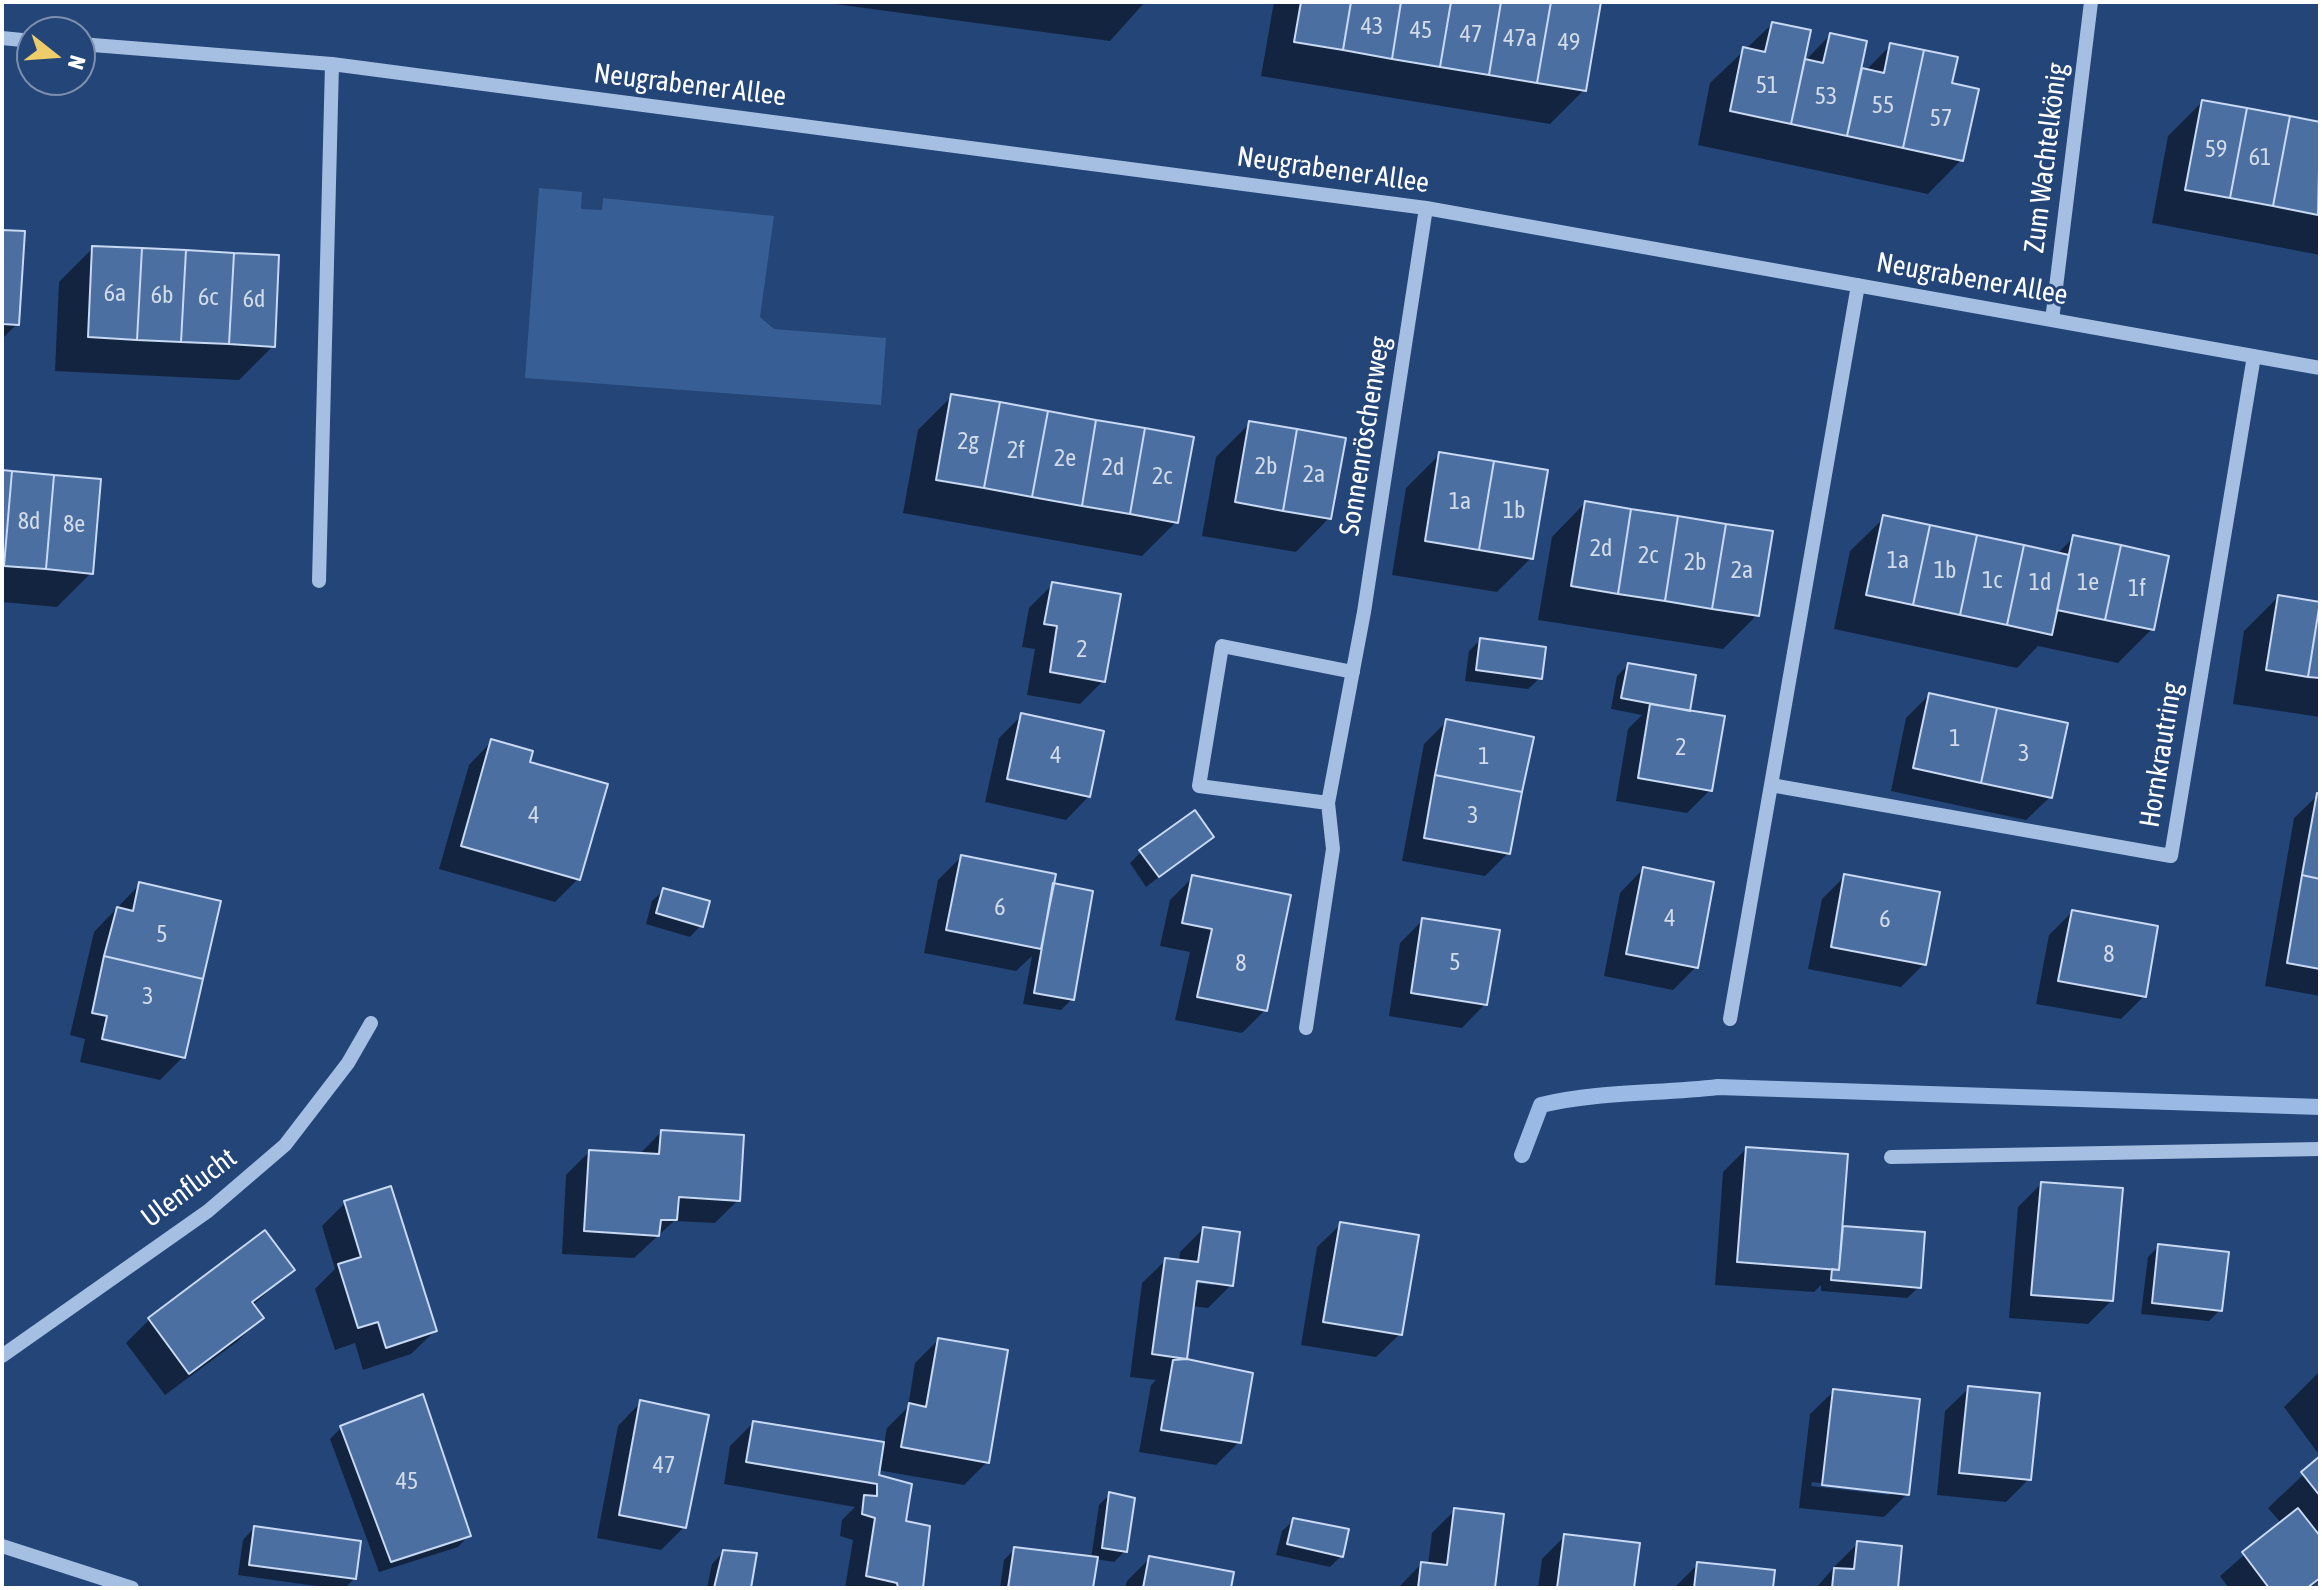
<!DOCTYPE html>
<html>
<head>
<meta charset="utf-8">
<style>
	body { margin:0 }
	#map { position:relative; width:2322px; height:1590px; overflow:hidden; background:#244578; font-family:"Asap Condensed",sans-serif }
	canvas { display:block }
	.frame { position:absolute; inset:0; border:4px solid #fff; pointer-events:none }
	.north { position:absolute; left:16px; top:16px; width:80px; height:80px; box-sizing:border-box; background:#244578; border:2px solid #7c8fae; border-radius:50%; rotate:107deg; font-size:22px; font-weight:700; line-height:32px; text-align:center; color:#fff }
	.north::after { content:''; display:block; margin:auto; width:28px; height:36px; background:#edcd69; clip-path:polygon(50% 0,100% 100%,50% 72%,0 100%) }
</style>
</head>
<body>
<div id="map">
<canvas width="2322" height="1590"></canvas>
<div class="frame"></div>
<div class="north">N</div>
</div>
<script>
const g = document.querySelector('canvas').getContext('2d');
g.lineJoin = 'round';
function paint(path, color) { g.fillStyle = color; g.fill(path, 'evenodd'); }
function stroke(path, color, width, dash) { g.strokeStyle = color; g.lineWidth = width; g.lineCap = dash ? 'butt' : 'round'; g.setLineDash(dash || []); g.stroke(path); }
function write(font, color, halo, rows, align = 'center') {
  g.font = font + ' "Asap Condensed",sans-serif'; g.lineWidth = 6; g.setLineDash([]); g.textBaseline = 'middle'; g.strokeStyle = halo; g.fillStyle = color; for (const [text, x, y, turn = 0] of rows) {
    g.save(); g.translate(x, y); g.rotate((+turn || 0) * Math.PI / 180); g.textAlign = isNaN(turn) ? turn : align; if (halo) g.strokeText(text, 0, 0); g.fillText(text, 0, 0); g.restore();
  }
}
const green = new Path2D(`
	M539,188L582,192L581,209L602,210L603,198L774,216L760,317L774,329L886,338L881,405L525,378Z`);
const shadow = new Path2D(`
	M820,2H1145L1110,41Z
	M1274,2H1589L1584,90L1550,124L1261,76Z
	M1772,24L1802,64L1830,35L1859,69L1865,71L1891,45L1950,85L1961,160L1928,194L1698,145L1710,83Z
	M2202,102L2320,124V255L2152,223L2168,136Z
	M2,232L17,324L2,339Z
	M93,248L273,346L239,380L55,371L59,282Z
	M952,396L1176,522L1142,556L903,513L918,430Z
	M1250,423L1329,518L1296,552L1202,536L1216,457Z
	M1440,454L1531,558L1497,592L1392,575L1406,488Z
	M2,473L91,573L57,607L2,602Z
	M1585,503L1757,615L1723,649L1538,620L1552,537Z
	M1884,518L2057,554L2074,537L2152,629L2118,663L2038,646L2017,668L1834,629L1850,551Z
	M1052,585L1103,681L1080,704L1027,695L1035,649L1022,647L1029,608Z
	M2278,597L2320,603V717L2233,704L2244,631Z
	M1480,640L1540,678L1528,689L1465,681L1469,651Z
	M1628,665L1687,712L1710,790L1687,813L1616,801L1628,729L1642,715L1611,709L1617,676Z
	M1929,695L2050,797L2026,820L1891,791L1906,718Z
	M1022,715L1089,796L1066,820L985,802L999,738Z
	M1447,721L1508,853L1485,876L1402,861L1424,744Z
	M492,741L527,764L578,879L555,902L439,869L469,765Z
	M2318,795L2320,796V996L2265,986L2294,818Z
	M1211,837L1146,887L1130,863L1141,852Z
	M961,857L1052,885L1072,999L1061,1010L1023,1004L1032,956L1016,971L924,953L938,880Z
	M1643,869L1696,967L1673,990L1604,976L1620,893Z
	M1845,876L1924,964L1901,987L1808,969L1822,899Z
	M1193,877L1265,1010L1242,1033L1175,1020L1190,952L1160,946L1170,900Z
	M140,884L183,1057L160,1080L80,1062L85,1039L70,1035L94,932Z
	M664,890L701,925L690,937L646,924L652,901Z
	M2072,912L2144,996L2121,1019L2036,1004L2049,935Z
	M1423,920L1485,1004L1462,1028L1389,1016L1400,943Z
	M661,1132L738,1200L715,1223L674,1221L634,1258L562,1254L566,1175L589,1152L639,1155Z
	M1746,1149L1840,1232L1844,1228L1919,1287L1907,1298L1821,1291V1285L1814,1292L1715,1285L1723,1172Z
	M2041,1184L2111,1301L2088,1324L2009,1318L2018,1207Z
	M345,1203L435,1331L411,1354L363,1370L355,1343L335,1350L315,1289L335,1269L322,1226Z
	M1341,1224L1400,1334L1376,1357L1301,1345L1317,1247Z
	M1203,1229L1231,1285L1208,1308L1192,1306L1184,1361L1239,1442L1216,1465L1139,1452L1151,1385L1156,1380L1130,1377L1142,1283L1166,1260L1179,1262L1180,1252ZM1188,1278L1214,1281V1285L1187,1282Z
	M265,1233L292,1270L252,1306L261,1317L238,1341L165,1395L126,1343L149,1320Z
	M2159,1246L2220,1310L2209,1321L2141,1314L2148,1257Z
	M938,1340L987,1462L964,1485L877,1470L876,1477L904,1522L921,1588H845L853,1540L840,1536L842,1520L855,1507L724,1484L730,1446L753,1423L884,1444L887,1428L908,1407L915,1363Z
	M2320,1371V1456L2284,1407Z
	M1969,1388L2029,1479L2006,1502L1937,1495L1945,1411Z
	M1834,1391L1907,1494L1884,1517L1799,1508L1810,1414ZM1812,1482L1890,1491V1495L1811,1486Z
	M641,1402L684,1527L661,1550L597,1538L618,1426Z
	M341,1428L469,1535L458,1547L379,1572L330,1439Z
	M2320,1459V1580L2311,1588H2229L2220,1576L2281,1523L2268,1508Z
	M1110,1494L1125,1551L1114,1562L1095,1559L1091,1588H1000L1004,1560L1015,1549L1091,1559L1099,1505Z
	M1455,1510L1493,1588H1398L1421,1564L1428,1565L1432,1533Z
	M1294,1520L1341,1556L1330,1567L1276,1555L1282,1531Z
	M254,1528L354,1579L345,1588H330L238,1575L243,1540Z
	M1565,1536L1632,1588H1538L1542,1559Z
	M1858,1543L1896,1588H1816L1835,1566Z
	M723,1552L749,1588H707L712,1564Z
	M1150,1558L1229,1588H1125L1127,1581Z
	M1698,1564L1771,1588H1674Z`);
const stream = new Path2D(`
	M1522,1155L1541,1105C1599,1091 1659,1094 1718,1087L2320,1107`);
const building = new Path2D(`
	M1301,2H1351L1343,50L1294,42Z
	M1351,2H1401L1392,59L1343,50Z
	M1401,2H1451L1440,67L1392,59Z
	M1451,2H1501L1489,75L1440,67Z
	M1501,2H1551L1537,83L1489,75Z
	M1551,2H1601L1586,91L1537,83Z
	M1772,22L1811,30L1791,124L1730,111L1743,47L1765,52Z
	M1830,33L1867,41L1847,136L1791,124L1805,59L1823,63Z
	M1890,43L1924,50L1903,148L1847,136L1862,68L1884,73Z
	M1924,50L1958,57L1952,83L1979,89L1963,161L1903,148Z
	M2202,100L2247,108L2230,198L2185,190Z
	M2247,108L2290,116L2273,206L2230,198Z
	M2290,116L2320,122L2318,215L2273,206Z
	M2,230L25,231L19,325L2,324Z
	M92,246L142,248L137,340L88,337Z
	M142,248L186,250L181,342L137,340Z
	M186,250L234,253L229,344L181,342Z
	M234,253L279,255L275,347L229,344Z
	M951,394L1000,402L984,488L936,480Z
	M1000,402L1048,411L1032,497L984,488Z
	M1048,411L1096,420L1082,506L1032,497Z
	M1096,420L1145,428L1130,514L1082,506Z
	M1249,421L1297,429L1283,511L1235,502Z
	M1145,428L1194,437L1178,523L1130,514Z
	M1297,429L1346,438L1331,519L1283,511Z
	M1439,452L1494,461L1479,550L1425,541Z
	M1494,461L1548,470L1533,559L1479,550Z
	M2,470L12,471L4,566H2Z
	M12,471L54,475L46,569L4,566Z
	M54,475L101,479L93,574L46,569Z
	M1585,501L1631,509L1618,594L1571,586Z
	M1631,509L1678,516L1665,601L1618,594Z
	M1883,515L1930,525L1913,605L1866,595Z
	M1678,516L1726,524L1712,609L1665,601Z
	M1726,524L1773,531L1759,616L1712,609Z
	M1930,525L1977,535L1960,615L1913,605Z
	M1977,535L2024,545L2007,625L1960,615Z
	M2073,535L2121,545L2105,620L2057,610Z
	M2024,545L2069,555L2052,635L2007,625Z
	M2121,545L2169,556L2154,630L2105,620Z
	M1052,582L1121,594L1105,682L1050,672L1057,626L1044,624Z
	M2278,595L2320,602L2308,677L2266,670Z
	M2320,602V678L2308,677Z
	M1480,638L1546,647L1542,679L1476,670Z
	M1628,663L1696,675L1690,711L1621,698Z
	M1929,693L1997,708L1981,783L1913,768Z
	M1650,704L1725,716L1712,791L1638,778Z
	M1997,708L2068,723L2052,798L1981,783Z
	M1021,713L1104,731L1090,797L1007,779Z
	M1446,719L1534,737L1522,792L1435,775Z
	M491,739L533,751L530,762L608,784L580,880L461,846Z
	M1435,775L1522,792L1510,854L1424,838Z
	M2317,793L2320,794V879L2302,875Z
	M1195,810L1214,837L1159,877L1139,850Z
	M961,855L1056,874L1041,949L946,930Z
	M1643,867L1714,882L1698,968L1626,954Z
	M1844,874L1940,892L1926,965L1831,947Z
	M1192,875L1291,895L1267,1011L1197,997L1212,929L1182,923Z
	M2302,875L2320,879V969L2287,963Z
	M139,882L221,901L203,979L104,956L117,907L133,911Z
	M1053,883L1093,891L1074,1000L1034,993Z
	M663,888L710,901L703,927L656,913Z
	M2072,910L2158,926L2146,997L2058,981Z
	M1422,918L1500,930L1487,1005L1411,993Z
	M104,956L203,979L185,1058L102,1039L107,1016L92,1013Z
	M661,1130L744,1135L740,1201L679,1197L677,1220H661L659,1236L584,1231L589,1150L659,1154Z
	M1746,1147L1848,1154L1839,1270L1737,1262Z
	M2041,1182L2123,1188L2113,1301L2031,1295Z
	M391,1186L437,1331L386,1348L378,1322L358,1328L338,1264L361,1257L344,1201Z
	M1340,1222L1419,1235L1402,1335L1323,1322Z
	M1843,1226L1925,1232L1921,1288L1831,1280L1832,1269L1839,1270Z
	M1203,1227L1240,1232L1233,1286L1197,1281L1187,1359L1152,1354L1165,1258L1198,1262Z
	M265,1230L295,1270L252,1302L264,1318L189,1374L148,1318Z
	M2158,1244L2229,1252L2222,1311L2152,1303Z
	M938,1338L1008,1350L989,1463L901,1447L909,1403L926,1407Z
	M1187,1359L1253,1373L1241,1443L1161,1430L1173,1360Z
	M1968,1386L2040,1393L2031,1480L1959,1473Z
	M1833,1389L1920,1399L1909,1495L1822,1485Z
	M423,1394L471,1536L391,1562L340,1426Z
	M640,1400L709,1415L686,1528L619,1515Z
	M753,1421L884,1442L879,1475L912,1484L906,1521L930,1526L923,1588H898L897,1583L866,1576L875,1518L862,1514L864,1495L877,1496V1484L746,1462Z
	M2320,1456V1496L2301,1472Z
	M1109,1492L1135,1498L1127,1552L1102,1548Z
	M1454,1508L1504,1514L1495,1588H1418L1421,1562L1447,1565Z
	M2298,1508L2320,1536V1578L2307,1588H2269L2242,1552Z
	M1293,1518L1349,1529L1343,1557L1287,1544Z
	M254,1526L361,1541L356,1579L249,1565Z
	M1564,1534L1640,1543L1634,1588H1557Z
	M1857,1541L1902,1546L1898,1588H1832L1834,1568L1854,1569Z
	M1014,1547L1098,1557L1093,1588H1008Z
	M723,1550L757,1553L751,1588H714Z
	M1149,1556L1234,1572L1231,1588H1143Z
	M1697,1562L1775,1570L1773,1588H1694Z`);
const minor = new Path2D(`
	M2,38L32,41
	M80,44L332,64L1426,208L2320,368
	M1858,285L1771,785L2171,856L2254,356
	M2052,320L2091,2
	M319,581L332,64
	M1353,672L1222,646L1199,786L1328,803L1364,612L1426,208
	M1730,1019L1771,785
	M1306,1028L1333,849L1328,803
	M1891,1157L2320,1149
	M2,1356L208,1211L285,1145L348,1063L371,1023
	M2,1546L132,1588`);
const numberNames = [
	["43",1372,26],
	["45",1421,30],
	["47",1471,34],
	["47a",1520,38],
	["49",1569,42],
	["51",1767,85],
	["53",1826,96],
	["55",1883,105],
	["57",1941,118],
	["59",2216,149],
	["61",2260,157],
	["6a",115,293],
	["6b",162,295],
	["6c",208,297],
	["6d",254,299],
	["2g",968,441],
	["2f",1016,450],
	["2e",1065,458],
	["2b",1266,466],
	["2d",1113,467],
	["2a",1314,474],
	["2c",1162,476],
	["1a",1460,501],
	["1b",1514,510],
	["8d",29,521],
	["8e",74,524],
	["2d",1601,548],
	["2c",1648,555],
	["1a",1898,560],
	["2b",1695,562],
	["2a",1742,570],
	["1b",1945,570],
	["1c",1992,580],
	["1d",2040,582],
	["1e",2088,582],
	["1f",2137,588],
	["2",1082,649],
	["1",1955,738],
	["2",1681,747],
	["3",2024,753],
	["4",1056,755],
	["1",1484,756],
	["4",534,815],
	["3",1473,815],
	["6",1000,907],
	["4",1670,918],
	["6",1885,919],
	["5",162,934],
	["8",2109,954],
	["5",1455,962],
	["8",1241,963],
	["3",148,996],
	["47",664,1465],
	["45",407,1481]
];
const streetNames = [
	["Neugrabener Allee",690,85,7],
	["Zum Wachtelkönig",2046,158,-83],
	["Neugrabener Allee",1333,170,8],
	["Neugrabener Allee",1972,279,10],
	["Sonnenröschenweg",1365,436,-81],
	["Hornkrautring",2161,755,-81],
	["Ulenflucht",189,1188,-37]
];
paint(green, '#375e95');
paint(shadow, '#0007');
stroke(stream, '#9ab9e4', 16);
paint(building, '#4c6fa2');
stroke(building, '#c8d9f3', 2);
stroke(minor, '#a5bfe3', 14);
write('24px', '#d2dbe8', null, numberNames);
write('28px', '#fff', '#244578', streetNames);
</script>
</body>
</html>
